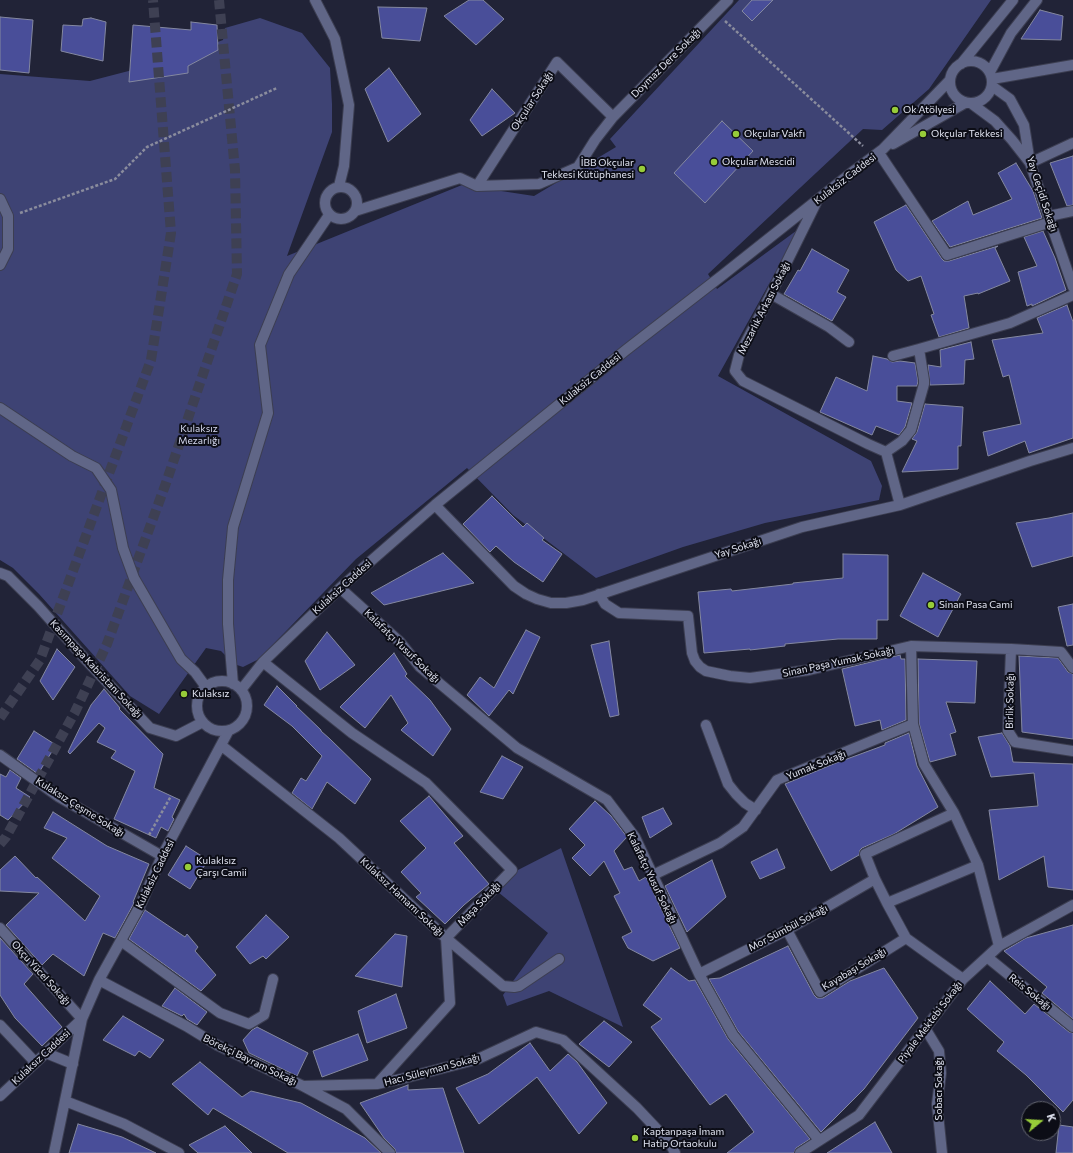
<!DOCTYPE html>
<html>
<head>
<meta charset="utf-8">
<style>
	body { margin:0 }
	#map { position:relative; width:1073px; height:1153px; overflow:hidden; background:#212337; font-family:Commissioner,sans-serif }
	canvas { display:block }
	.north { position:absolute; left:1021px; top:1101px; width:40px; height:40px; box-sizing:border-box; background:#0c0d16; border:1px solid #61636e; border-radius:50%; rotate:72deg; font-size:11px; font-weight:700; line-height:16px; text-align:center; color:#e1e4f1 }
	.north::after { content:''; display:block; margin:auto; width:14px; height:18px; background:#97cc39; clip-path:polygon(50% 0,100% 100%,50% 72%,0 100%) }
</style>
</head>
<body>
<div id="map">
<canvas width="1073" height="1153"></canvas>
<div class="north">K</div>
</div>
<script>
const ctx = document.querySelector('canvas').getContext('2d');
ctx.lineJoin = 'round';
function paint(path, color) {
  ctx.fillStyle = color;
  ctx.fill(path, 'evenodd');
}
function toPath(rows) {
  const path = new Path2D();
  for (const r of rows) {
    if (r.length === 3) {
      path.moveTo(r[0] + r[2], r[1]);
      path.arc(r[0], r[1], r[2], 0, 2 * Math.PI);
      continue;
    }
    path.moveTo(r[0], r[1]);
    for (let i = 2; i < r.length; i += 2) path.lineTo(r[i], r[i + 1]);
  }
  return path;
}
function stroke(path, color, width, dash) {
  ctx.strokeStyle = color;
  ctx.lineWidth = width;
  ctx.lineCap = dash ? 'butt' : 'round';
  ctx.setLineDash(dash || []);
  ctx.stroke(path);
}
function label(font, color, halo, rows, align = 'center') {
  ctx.font = font + ' Commissioner,sans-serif';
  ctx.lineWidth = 4;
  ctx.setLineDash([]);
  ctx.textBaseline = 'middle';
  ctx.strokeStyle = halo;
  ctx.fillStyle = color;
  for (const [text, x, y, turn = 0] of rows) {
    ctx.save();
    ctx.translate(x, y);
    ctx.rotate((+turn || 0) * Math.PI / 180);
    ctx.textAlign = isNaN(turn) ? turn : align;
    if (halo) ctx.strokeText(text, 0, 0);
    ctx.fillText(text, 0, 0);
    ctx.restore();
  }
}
paint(toPath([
	[739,0,991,0,929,89,882,130,863,129,708,274,717,289,800,228,718,376,871,461,882,486,879,500,765,523,683,547,596,578,513,515,467,468,356,559,259,659,243,667,234,664,221,651,206,648,159,714,130,696,39,594,13,568,0,560,0,74,90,81,171,60,223,40,225,28,260,18,302,33,330,68,332,104,332,132,287,256,462,185,534,196,616,147,610,139],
	[561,848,623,1027,549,991,507,1006,503,995,548,933,498,892,516,871]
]), '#3e4374');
const building = toPath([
	[469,0,483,0,504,19,476,45,444,16,469,0],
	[752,0,773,0,752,21,742,11,752,0],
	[378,7,427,8,420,41,382,38,378,7],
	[1040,10,1063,16,1061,40,1021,39,1040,10],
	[0,17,33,20,29,73,0,70,0,17],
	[91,18,106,22,103,61,61,51,63,25,82,26,83,19,91,18],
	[191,22,217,25,218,50,188,66,188,73,129,82,133,25,191,30,191,22],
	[389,68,421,114,388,142,365,89,389,68],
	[492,89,515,113,482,136,470,120,492,89],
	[722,121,753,151,705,203,674,173,722,121],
	[1073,156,1073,205,1067,206,1050,163,1073,156],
	[1016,163,1033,191,1042,218,950,247,932,221,968,201,973,215,1012,199,998,173,1016,163],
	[906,205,942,259,944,261,949,261,998,246,995,248,1010,281,978,294,978,293,964,296,969,328,939,337,931,315,934,314,921,276,908,281,896,270,874,222,906,205],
	[1043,231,1055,258,1066,290,1032,306,1032,304,1027,306,1018,272,1037,266,1024,237,1043,231],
	[812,249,849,270,837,292,846,297,832,321,784,294,798,270,800,271,812,249],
	[1067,305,1073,322,1073,438,1029,453,1025,441,988,456,983,432,1021,424,1009,375,1003,377,992,340,1043,333,1037,318,1067,305],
	[971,342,974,359,965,360,964,384,930,385,928,365,941,367,940,350,971,342],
	[873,356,887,359,892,362,900,361,915,363,918,381,917,386,897,386,897,401,912,403,905,427,899,435,876,426,872,435,820,412,836,377,867,391,873,356],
	[925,404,963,407,961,446,958,446,958,469,902,472,917,441,912,439,917,432,925,404],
	[492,496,523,527,527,523,544,538,542,540,562,554,543,582,514,562,496,546,490,552,463,524,492,496],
	[1073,513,1073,556,1032,567,1016,523,1049,518,1073,513],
	[443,553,474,583,384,605,371,593,443,553],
	[843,554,888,555,888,620,877,620,877,639,838,639,785,644,785,646,750,650,750,649,704,653,698,592,731,589,732,591,793,584,793,583,843,578,843,554],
	[923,573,961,594,938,637,900,616,923,573],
	[1073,604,1073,645,1067,646,1058,607,1073,604],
	[526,630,540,637,513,694,509,690,489,716,467,695,480,677,494,688,526,630],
	[327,632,355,665,320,690,305,661,327,632],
	[609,641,619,715,610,717,591,645,609,641],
	[57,649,75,667,53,700,40,681,57,649],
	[394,653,407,674,405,676,430,700,451,729,433,756,401,730,408,723,391,695,365,728,340,707,394,653],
	[900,655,901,659,905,659,906,720,882,730,880,720,855,726,842,669,900,655],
	[1019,656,1058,658,1068,672,1073,674,1073,739,1022,732,1019,656],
	[918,659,977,661,975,703,946,702,956,732,950,734,956,755,930,762,919,723,918,659],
	[277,686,297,706,296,706,321,730,321,731,330,739,371,779,355,804,327,782,312,809,292,793,301,778,306,781,322,756,292,726,264,705,277,686],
	[104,689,120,708,119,709,163,754,154,788,180,800,172,817,174,819,168,831,161,827,156,838,114,819,135,771,111,758,116,751,97,742,105,728,99,723,70,754,68,752,91,705,104,689],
	[34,731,56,745,38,774,17,759,34,731],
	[909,733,917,766,938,807,894,834,862,848,860,850,859,855,831,871,785,784,836,763,885,745,885,743,909,733],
	[1002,733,1010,746,1013,762,1073,764,1073,890,1048,887,1044,856,999,880,989,810,1038,806,1034,773,991,777,978,737,1002,733],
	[502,756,523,767,503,799,480,792,502,756],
	[10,770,21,778,16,788,30,797,8,820,0,815,0,774,6,777,10,770],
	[429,796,463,836,454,843,489,884,464,905,445,924,416,897,421,893,401,872,426,848,400,821,429,796],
	[595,801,611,816,627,837,614,851,624,870,632,867,639,881,646,877,680,948,653,961,628,948,622,937,632,932,614,896,620,893,604,861,590,876,572,858,585,845,569,829,595,801],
	[663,808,672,824,650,838,642,817,663,808],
	[53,812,107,846,149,864,133,902,134,903,115,938,103,933,84,976,53,954,42,965,6,925,39,893,0,891,0,870,15,856,36,878,37,877,85,921,100,896,52,858,67,838,44,828,53,812],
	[186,846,208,860,190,889,168,875,186,846],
	[777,849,785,868,760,879,751,862,777,849],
	[712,860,726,897,687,932,665,886,712,860],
	[145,910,185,937,187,934,198,947,195,951,216,975,201,991,129,939,145,910],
	[266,915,289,937,266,959,263,956,250,964,236,947,266,915],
	[1073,925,1073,1019,1042,993,1047,987,1004,951,1026,938,1073,925],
	[395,934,407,936,402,987,355,976,395,934],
	[0,938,33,974,24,984,62,1027,42,1046,15,1018,0,995,0,938],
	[788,946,814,995,817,998,823,998,850,981,884,968,918,1018,864,1089,821,1132,738,1031,709,979,720,978,788,946],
	[671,968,689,981,695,980,728,1039,810,1139,796,1148,794,1153,727,1153,754,1132,726,1094,710,1105,651,1027,662,1019,643,1005,671,968],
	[990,981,1025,1014,1034,1004,1069,1032,1073,1033,1073,1100,1063,1112,1026,1075,997,1051,1004,1042,967,1009,990,981],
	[175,988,207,1012,197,1025,187,1019,184,1014,182,1016,162,1006,175,988],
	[396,994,407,1028,367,1043,358,1011,396,994],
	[123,1016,164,1040,150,1058,139,1051,135,1056,103,1040,123,1016],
	[604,1021,632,1042,609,1067,579,1044,604,1021],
	[257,1027,308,1053,297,1076,249,1053,243,1040,252,1030,257,1027],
	[358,1034,368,1060,322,1077,313,1051,358,1034],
	[530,1043,550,1071,568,1054,577,1062,607,1103,579,1134,537,1077,479,1124,456,1088,488,1074,530,1043],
	[200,1062,242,1097,251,1091,301,1103,365,1138,381,1153,288,1153,213,1108,208,1115,172,1084,200,1062],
	[408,1085,408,1090,443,1088,464,1153,396,1153,395,1149,384,1138,360,1103,408,1085],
	[875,1122,892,1153,827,1153,875,1122],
	[78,1124,122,1137,156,1153,69,1153,78,1124],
	[1059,1125,1073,1127,1073,1153,1056,1153,1059,1125],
	[225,1126,252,1153,198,1153,189,1145,225,1126]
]);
paint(building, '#494e99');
stroke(building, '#8488a0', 1);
stroke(toPath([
	[0,718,40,660,151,360,171,233,153,0],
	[0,844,6,837,75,712,107,644,166,483,237,274,235,170,219,0]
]), '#3e4053', 10, [10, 5]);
const minor = toPath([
	[315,0,335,39,349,105,344,166,339,186],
	[971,82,21],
	[961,64,1013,0],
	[990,72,1011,33,1037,0],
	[992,79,1073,65],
	[992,86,1010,99,1024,125,1030,163,1073,287],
	[972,104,995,121,1012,140,1030,163,1073,143],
	[893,144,965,103],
	[879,153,947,255,1051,222],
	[477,186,557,62,613,117],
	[341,203,16],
	[0,199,8,216,8,249,0,265],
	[816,203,771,294,739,355,735,371,743,381,868,444,886,452,900,505],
	[355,211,460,178,477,186,539,184,578,167,595,140,613,117,728,0],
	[1049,216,1073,211],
	[771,294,829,327,849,342],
	[893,356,919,349],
	[0,408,72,456,96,468,111,490,123,548,134,578,181,659,195,672,206,687],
	[886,452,902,441,911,430,924,384,924,380,919,349,1010,323,1073,295],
	[435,505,514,586,526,594,537,599,551,603,566,603,583,600,802,527,900,505,1030,461,1073,448],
	[0,573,8,576,38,606,86,660,150,728,176,736,203,722],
	[340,588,400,642,420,667,517,748,607,800,635,837,699,974,733,1035,819,1140],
	[599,594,605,604,619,613,688,616,692,653,695,661,700,667,706,671,730,676,750,678,809,670,911,646,1011,649,1061,652,1073,668],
	[911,646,913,724,924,764,954,813,978,865,999,946],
	[1011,649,1008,731,1015,742,1073,751],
	[263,662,352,733,426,783,512,870,446,938,503,986,514,987,519,986,559,959],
	[222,706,25],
	[233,684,228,624,228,580,233,527,268,413,260,345,289,274,329,215],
	[241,690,263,662,340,588,435,505,626,350,724,274,855,170,883,149,950,80],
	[706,725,728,784,736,794,745,803,756,810],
	[222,746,339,838,446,938,450,1003,377,1084],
	[0,755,59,797,162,856],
	[954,813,865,854,875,879,887,903,978,865],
	[653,875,720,843,743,827,777,780,913,724],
	[887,903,906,938,963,979],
	[0,928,82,1019],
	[787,930,820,992,906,938],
	[121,941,220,1013,249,1024,264,1015,273,979],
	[987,957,1073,1027],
	[699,974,787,930,875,879],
	[99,980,186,1026,217,1045,303,1086,346,1109,390,1153],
	[0,1025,35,1062],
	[925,1028,939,1051,941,1073,937,1104,942,1153],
	[46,1053,73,1064],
	[303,1086,377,1084,401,1079,478,1059,536,1032,563,1040,637,1108,670,1143,675,1153],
	[0,1096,82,1019],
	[65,1101,124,1124,179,1153],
	[54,1153,82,1019,99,980,140,906,162,856,229,730],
	[800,1153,859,1115,963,979,999,946,1073,905]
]);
stroke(minor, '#3c3e51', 12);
stroke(toPath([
	[725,21,863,146],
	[20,213,115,179,147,147,277,88],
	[149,835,171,796]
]), '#8a8c9d', 2.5, [3, 2]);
stroke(minor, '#606687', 10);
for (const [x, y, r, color] of [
	[895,110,4,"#97cc39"],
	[736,134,4,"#97cc39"],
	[923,134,4,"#97cc39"],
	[714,162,4,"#97cc39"],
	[642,169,4,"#97cc39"],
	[931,605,4,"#97cc39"],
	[184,694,4,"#97cc39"],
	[188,867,4,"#97cc39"],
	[635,1138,4,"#97cc39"]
]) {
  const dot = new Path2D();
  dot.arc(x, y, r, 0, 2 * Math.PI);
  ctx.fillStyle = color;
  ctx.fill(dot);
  stroke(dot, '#0c0d16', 1.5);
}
label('10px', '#e1e4f1', '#0c0d16', [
	["Doymaz Dere Sokağı",666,63,-45],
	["Okçular Sokağı",532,101,-57],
	["Kulaksiz Caddesi",845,179,-38],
	["Yay Geçidi Sokağı",1042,194,72],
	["Mezarlık Arkası Sokağı",764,308,-63],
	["Kulaksiz Caddesi",590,379,-39],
	["Yay Sokağı",738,548,-18],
	["Kulaksiz Caddesi",342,587,-42],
	["Kalafatçı Yusuf Sokağı",402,646,44],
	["Sinan Paşa Yumak Sokağı",838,662,-12],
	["Kasımpaşa Kabristanı Sokağı",96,669,47],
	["Birlik Sokağı",1010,701,-89],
	["Yumak Sokağı",816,765,-22],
	["Kulaksız Çeşme Sokağı",80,807,32],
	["Kulaksiz Caddesi",155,874,-64],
	["Kalafatçı Yusuf Sokağı",652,878,64],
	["Kulaksız Hamamı Sokağı",402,897,43],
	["Maşa Sokağı",479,904,-46],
	["Mor Sümbül Sokağı",788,928,-28],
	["Kayabaşı Sokağı",854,969,-31],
	["Okçu Yücel Sokağı",41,973,48],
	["Reis Sokağı",1030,992,39],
	["Piyale Mektebi Sokağı",930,1022,-53],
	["Kulaksız Caddesi",41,1057,-43],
	["Börekçi Bayram Sokağı",250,1060,26],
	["Hacı Süleyman Sokağı",432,1070,-15],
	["Sobacı Sokağı",939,1089,-90]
]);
label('10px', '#e1e4f1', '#0c0d16', [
	["Ok Atölyesi",903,110],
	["Okçular Vakfı",744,134],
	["Okçular Tekkesi",931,134],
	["Okçular Mescidi",722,162],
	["İBB Okçular",634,163,"right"],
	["Tekkesi Kütüphanesi",634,175,"right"],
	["Sinan Pasa Cami",939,605],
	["Kulaksız",192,694],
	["Kulaklsız",196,861],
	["Çarşı Camii",196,873],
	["Kaptanpaşa İmam",643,1132],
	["Hatip Ortaokulu",643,1144]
], 'left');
label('10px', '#d5d9ee', '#0c0d16', [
	["Kulaksız",199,429],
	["Mezarlığı",199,441]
]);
</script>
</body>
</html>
